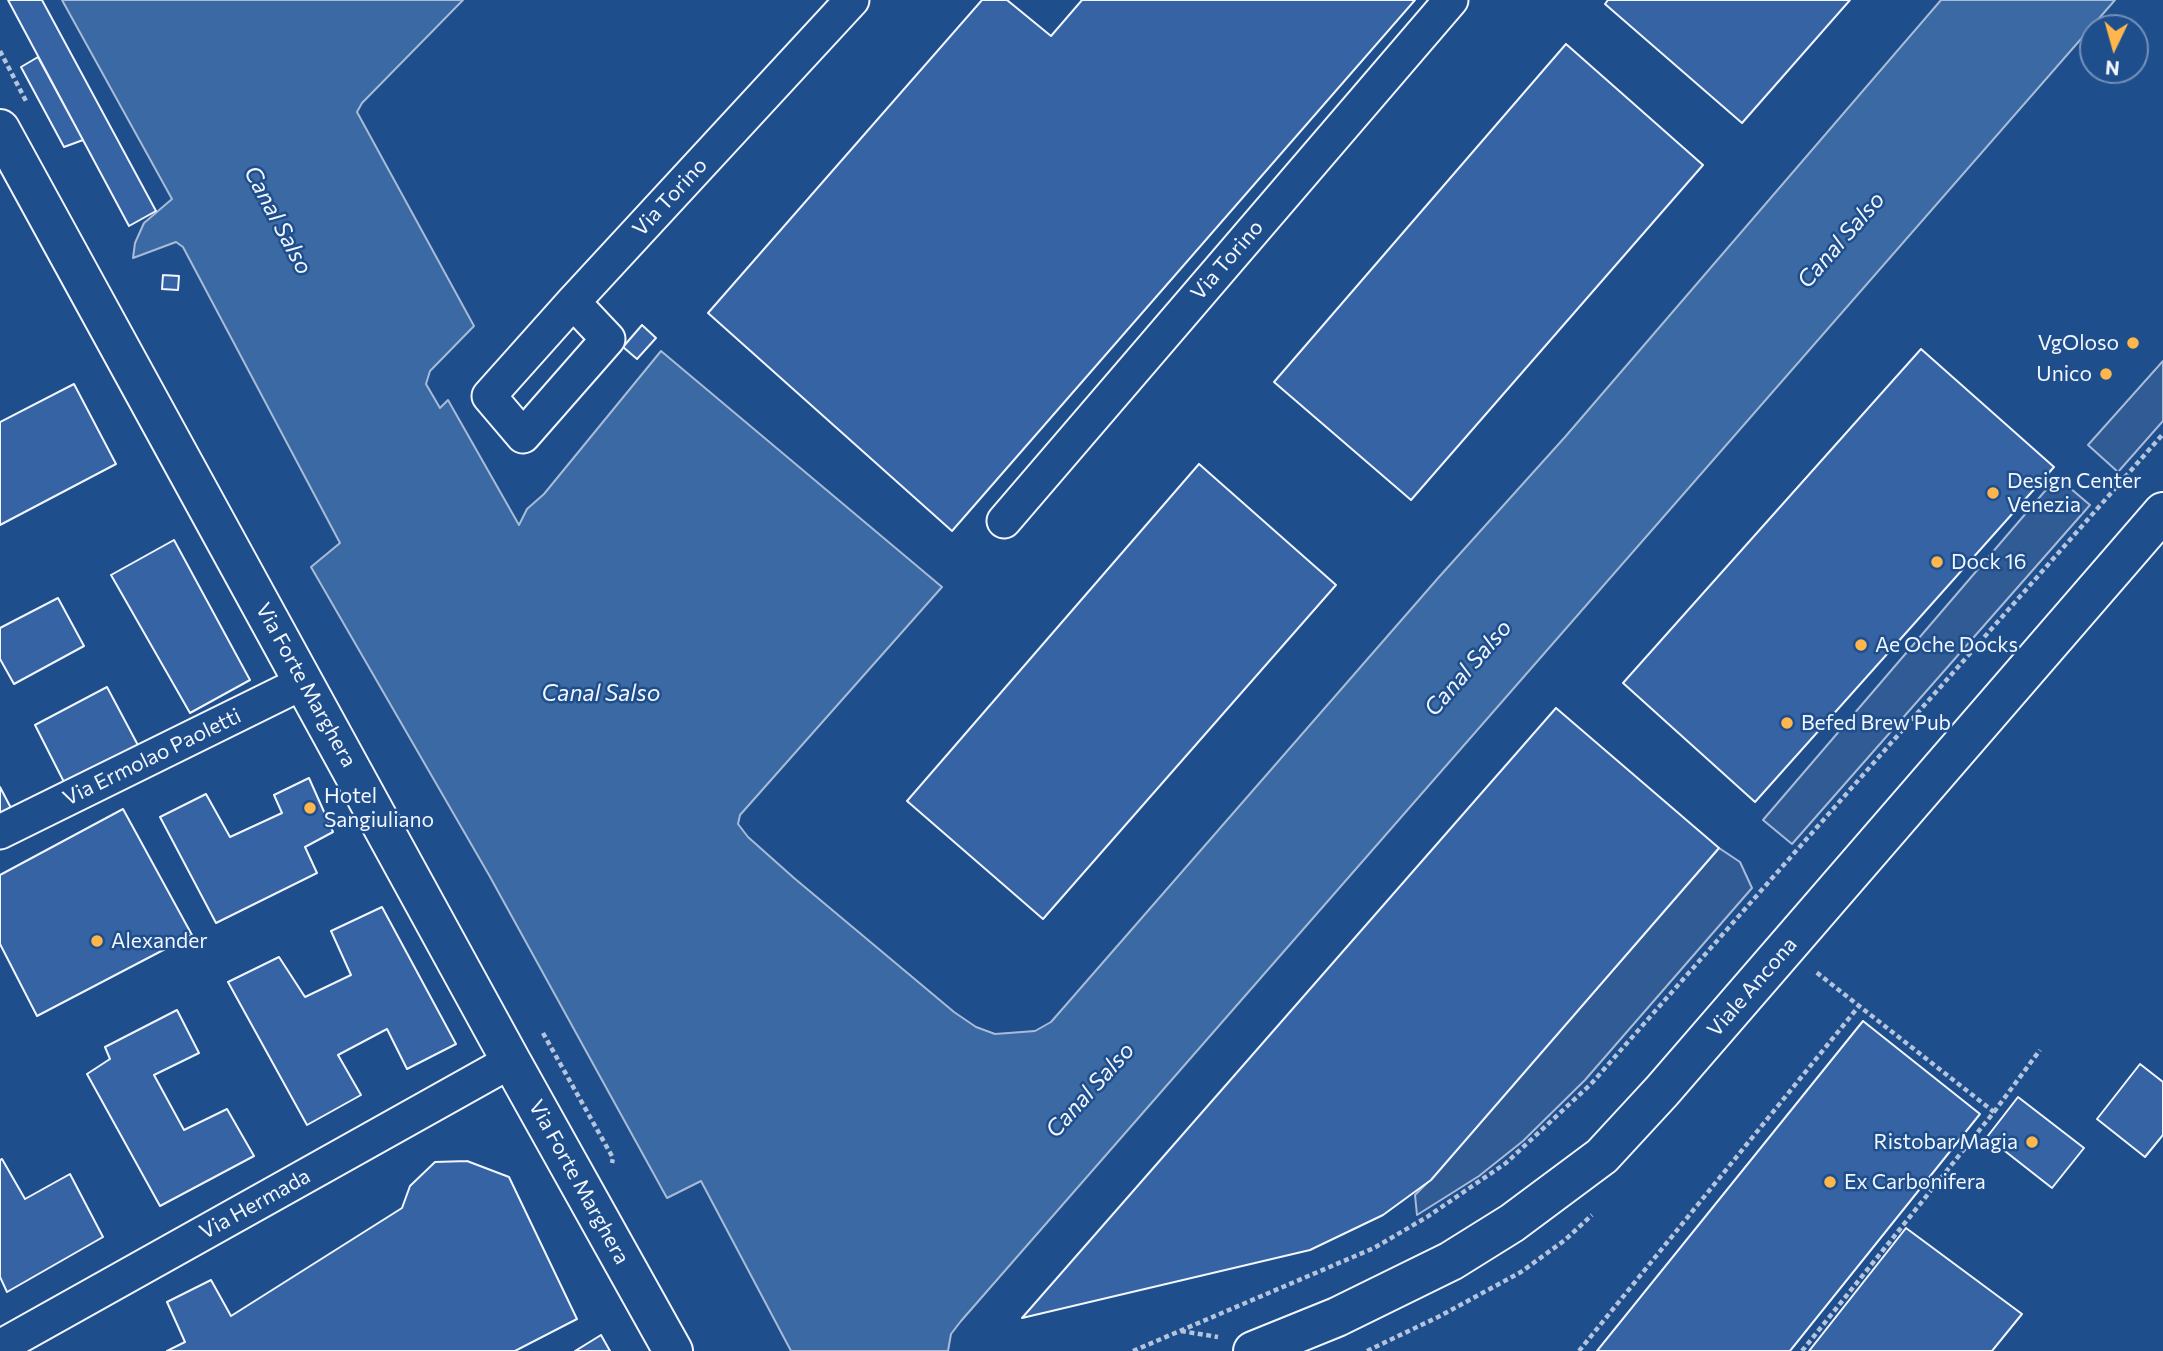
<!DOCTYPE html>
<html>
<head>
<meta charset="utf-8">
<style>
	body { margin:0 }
	#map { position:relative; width:2163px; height:1351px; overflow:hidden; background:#1f4e8c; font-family:Commissioner,sans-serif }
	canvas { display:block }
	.north { position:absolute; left:2079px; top:14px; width:70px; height:70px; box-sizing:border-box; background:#1f4e8c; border:2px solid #7391ba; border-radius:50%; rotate:185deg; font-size:19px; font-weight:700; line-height:28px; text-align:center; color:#f2f6ff }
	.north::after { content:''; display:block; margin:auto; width:24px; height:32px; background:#ffb74d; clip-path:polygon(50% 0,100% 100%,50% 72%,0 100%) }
</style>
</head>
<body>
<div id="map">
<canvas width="2163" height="1351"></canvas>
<div class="north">N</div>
</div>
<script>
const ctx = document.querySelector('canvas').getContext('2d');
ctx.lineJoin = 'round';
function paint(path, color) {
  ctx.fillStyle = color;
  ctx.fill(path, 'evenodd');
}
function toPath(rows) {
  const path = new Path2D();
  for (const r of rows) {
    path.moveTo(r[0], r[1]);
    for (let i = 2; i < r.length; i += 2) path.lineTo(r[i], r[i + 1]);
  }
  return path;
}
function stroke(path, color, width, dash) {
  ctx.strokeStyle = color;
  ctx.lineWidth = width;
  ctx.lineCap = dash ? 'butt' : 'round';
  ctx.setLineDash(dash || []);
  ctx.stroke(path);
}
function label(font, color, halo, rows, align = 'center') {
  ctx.font = font + ' Commissioner,sans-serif';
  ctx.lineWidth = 5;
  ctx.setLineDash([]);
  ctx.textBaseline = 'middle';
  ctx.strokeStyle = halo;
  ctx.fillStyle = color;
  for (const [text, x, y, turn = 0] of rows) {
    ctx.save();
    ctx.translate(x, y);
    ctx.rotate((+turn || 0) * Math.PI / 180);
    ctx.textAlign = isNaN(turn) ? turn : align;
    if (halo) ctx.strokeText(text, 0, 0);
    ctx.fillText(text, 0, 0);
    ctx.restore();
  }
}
const parking = toPath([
	[2163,361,2163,421,2118,472,2088,445,2163,361],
	[2057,477,2090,505,1792,844,1763,820,2057,477],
	[1719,848,1740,862,1752,888,1585,1080,1523,1141,1479,1176,1417,1215,1415,1195,1431,1179,1719,848]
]);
paint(parking, '#305b95');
stroke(parking, '#a8bbd7', 2);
const water = toPath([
	[62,0,463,0,362,103,357,112,474,326,430,371,426,384,440,408,448,400,519,525,527,509,544,494,661,351,942,587,740,815,738,824,748,837,794,878,954,1012,976,1027,995,1034,1035,1031,1051,1022,1439,577,1565,437,1941,0,2115,0,961,1321,951,1334,948,1351,791,1351,701,1181,667,1198,489,875,311,567,340,543,183,247,176,242,133,258,135,243,144,223,172,199,62,0]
]);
paint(water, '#3b69a3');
stroke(water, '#a8bbd7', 2);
const building = toPath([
	[8,0,42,0,156,211,129,226,8,0],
	[982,0,1007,0,1051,36,1082,0,1415,0,952,531,708,313,982,0],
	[1608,0,1850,0,1742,123,1605,4,1608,0],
	[1566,44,1703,165,1411,500,1274,382,1566,44],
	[38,57,83,140,64,147,21,67,38,57],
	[163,275,179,276,178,290,162,289,163,275],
	[642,325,656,338,637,359,623,347,642,325],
	[1921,349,2054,467,1755,802,1623,683,1921,349],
	[74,384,116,464,0,525,0,422,74,384],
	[1199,464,1336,585,1043,919,907,801,1199,464],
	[174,540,250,680,190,713,111,575,174,540],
	[58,598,84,646,14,684,0,659,0,628,58,598],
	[107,687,140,749,67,788,35,725,107,687],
	[1556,708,1719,848,1431,1180,1383,1215,1310,1250,1022,1318,1556,708],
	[309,778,333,832,305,847,317,873,216,923,160,817,206,794,230,837,282,813,274,795,309,778],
	[0,787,12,810,0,817,0,787],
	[123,809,192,935,37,1016,0,944,0,875,123,809],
	[382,907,456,1044,407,1069,387,1029,338,1055,361,1095,307,1125,228,982,279,957,305,997,351,975,331,931,382,907],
	[177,1010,199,1053,154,1075,184,1130,227,1109,254,1156,160,1206,87,1074,110,1059,105,1047,177,1010],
	[1863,1021,1980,1114,1790,1351,1597,1351,1863,1021],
	[2140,1064,2163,1082,2163,1135,2145,1157,2097,1119,2140,1064],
	[2018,1097,2084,1148,2052,1188,1987,1137,2018,1097],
	[2,1159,25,1199,70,1174,103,1237,7,1292,0,1277,0,1160,2,1159],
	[467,1161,509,1177,577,1319,515,1351,167,1351,185,1342,167,1302,211,1280,231,1316,402,1208,410,1186,435,1162,467,1161],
	[1906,1228,2022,1314,1992,1351,1809,1351,1906,1228],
	[601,1335,610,1351,575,1351,601,1335]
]);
paint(building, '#3563a3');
stroke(building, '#f2f6ff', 2);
const street = toPath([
	[573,302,608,339,523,436,489,396,573,302,852,0],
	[1004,521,1451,0],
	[0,832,304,682],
	[0,1347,511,1061]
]);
const secondary = toPath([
	[0,129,511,1061,673,1351],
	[1253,1351,1337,1317,1451,1261,1512,1223,1602,1156,1662,1091,2163,512]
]);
stroke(street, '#f2f6ff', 37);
stroke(secondary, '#f2f6ff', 42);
stroke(toPath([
	[0,51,26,101],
	[543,1033,613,1158,612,1163],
	[1994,1112,2040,1050],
	[1181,1331,1218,1337],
	[1133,1351,1374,1248,1427,1217,1506,1163,1591,1084,2163,434],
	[1367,1351,1440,1316,1521,1272,1565,1240,1592,1215],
	[1579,1351,1859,1006],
	[1802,1351,1994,1112,1816,972]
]), '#b3c4dc', 4.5, [5, 3.5]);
stroke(street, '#1f4e8c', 33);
stroke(secondary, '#1f4e8c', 38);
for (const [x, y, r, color] of [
	[2133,343,7,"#ffb74d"],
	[2106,374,7,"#ffb74d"],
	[1993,493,7,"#ffb74d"],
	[1937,562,7,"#ffb74d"],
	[1861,645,7,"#ffb74d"],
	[1787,723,7,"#ffb74d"],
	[310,808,7,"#ffb74d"],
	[97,941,7,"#ffb74d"],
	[2032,1142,7,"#ffb74d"],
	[1830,1182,7,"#ffb74d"]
]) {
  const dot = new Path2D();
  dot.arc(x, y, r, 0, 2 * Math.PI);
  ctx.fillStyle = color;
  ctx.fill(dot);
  stroke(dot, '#1f4e8c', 2.5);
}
label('21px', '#f2f6ff', '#1f4e8c', [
	["Via Torino",670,197,-47],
	["Via Torino",1227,260,-49],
	["Via Forte Marghera",306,685,61],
	["Via Ermolao Paoletti",152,757,-26],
	["Viale Ancona",1752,987,-49],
	["Via Forte Marghera",579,1182,61],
	["Via Hermada",255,1204,-29]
]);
label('21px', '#f2f6ff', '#1f4e8c', [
	["VgOloso",2119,343,"right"],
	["Unico",2092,374,"right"],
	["Design Center",2007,481],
	["Venezia",2007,505],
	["Dock 16",1951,562],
	["Ae Oche Docks",1875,645],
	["Befed Brew Pub",1801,723],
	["Hotel",324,796],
	["Sangiuliano",324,820],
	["Alexander",111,941],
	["Ristobar Magia",2018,1142,"right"],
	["Ex Carbonifera",1844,1182]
], 'left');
label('italic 23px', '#f2f6ff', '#1f4e8c', [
	["Canal Salso",278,220,62],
	["Canal Salso",1841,240,-49],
	["Canal Salso",1468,668,-49],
	["Canal Salso",601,693],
	["Canal Salso",1090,1090,-48]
]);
</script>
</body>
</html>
